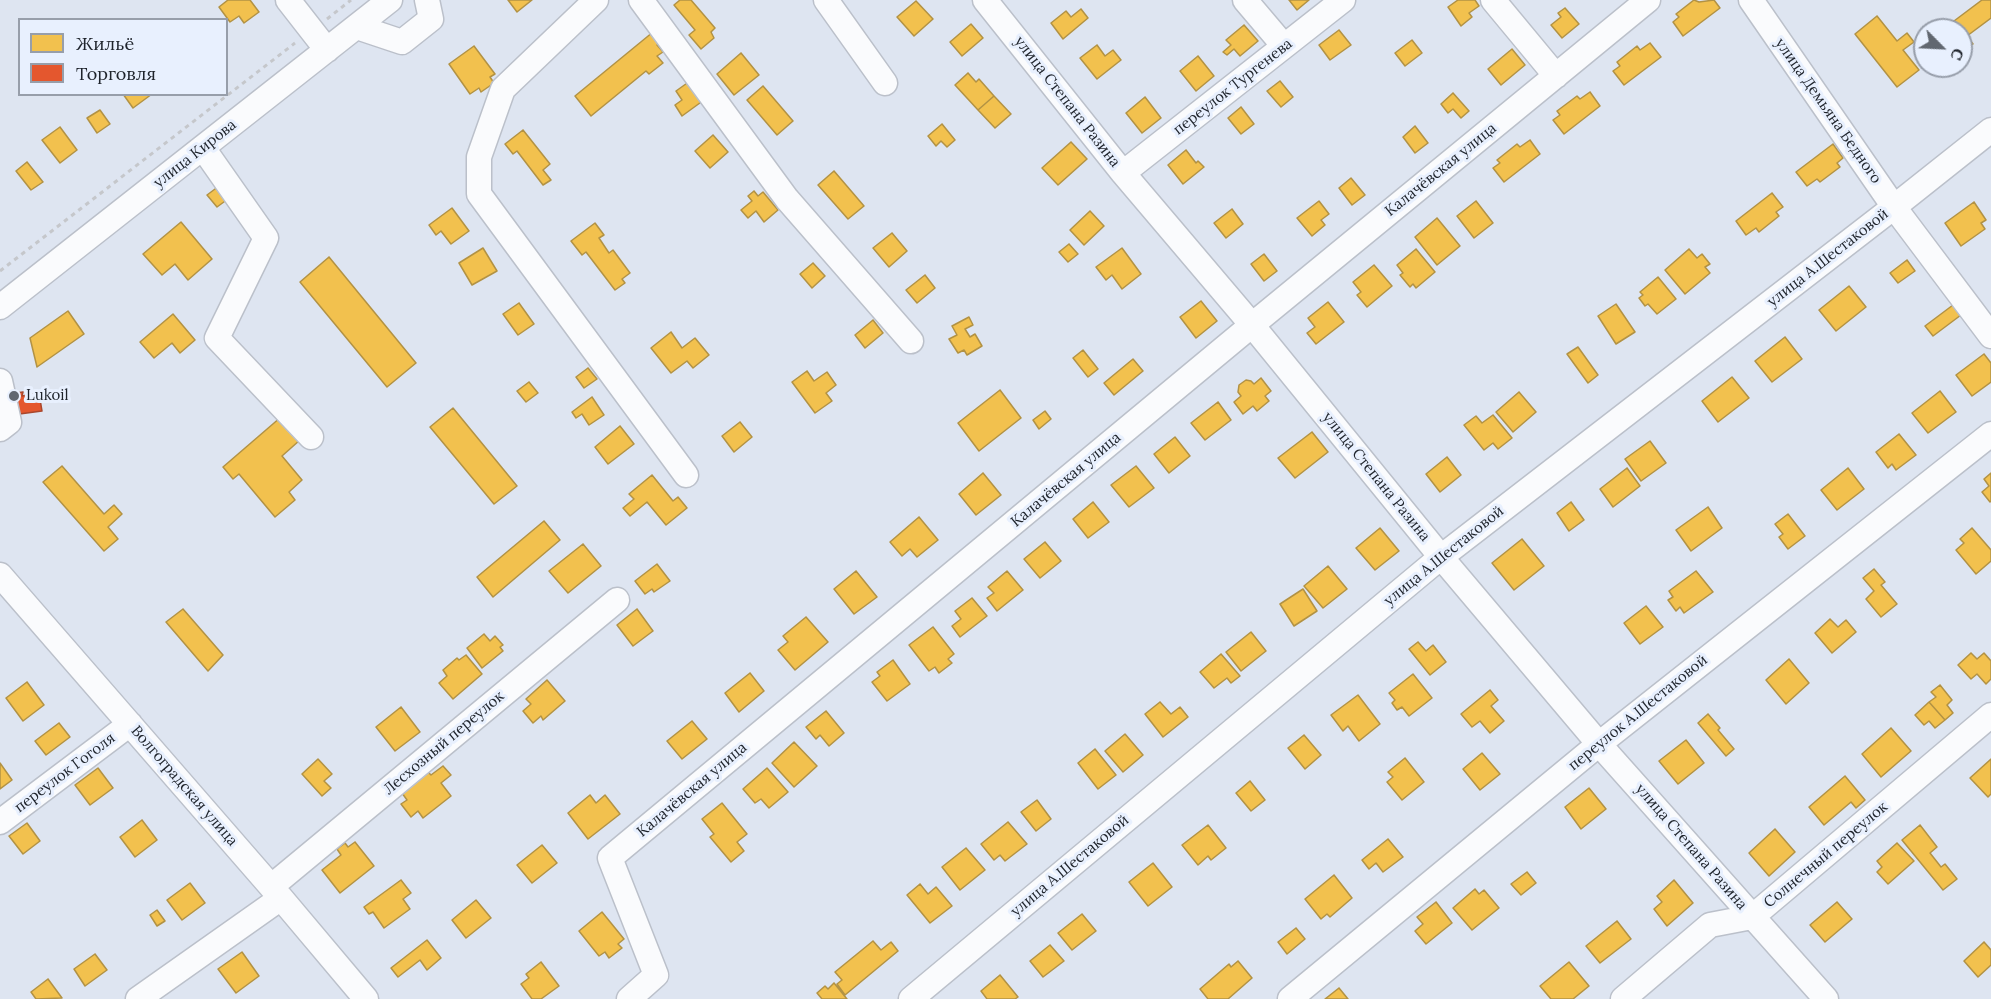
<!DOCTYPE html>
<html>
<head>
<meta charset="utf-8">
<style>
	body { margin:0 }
	#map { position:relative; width:1991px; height:999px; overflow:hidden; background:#dee5f1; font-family:Lora,serif }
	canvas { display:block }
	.legend { position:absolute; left:18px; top:18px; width:210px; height:78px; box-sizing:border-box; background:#e8f0fe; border:2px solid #979eaa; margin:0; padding:8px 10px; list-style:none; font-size:18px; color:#1e232b }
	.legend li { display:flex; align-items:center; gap:12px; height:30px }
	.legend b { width:30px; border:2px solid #979eaa }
	.north { position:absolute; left:1913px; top:18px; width:60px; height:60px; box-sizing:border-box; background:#e8f0fe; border:2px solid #979eaa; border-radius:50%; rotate:114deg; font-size:16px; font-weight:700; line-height:24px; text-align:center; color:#1e232b }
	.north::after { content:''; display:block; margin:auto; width:21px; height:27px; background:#616770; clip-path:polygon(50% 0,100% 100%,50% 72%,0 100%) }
</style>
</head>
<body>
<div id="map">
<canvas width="1991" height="999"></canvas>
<ul class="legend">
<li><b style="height:16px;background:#f2c14e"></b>Жильё</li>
<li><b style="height:16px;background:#e4572e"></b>Торговля</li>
</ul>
<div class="north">С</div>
</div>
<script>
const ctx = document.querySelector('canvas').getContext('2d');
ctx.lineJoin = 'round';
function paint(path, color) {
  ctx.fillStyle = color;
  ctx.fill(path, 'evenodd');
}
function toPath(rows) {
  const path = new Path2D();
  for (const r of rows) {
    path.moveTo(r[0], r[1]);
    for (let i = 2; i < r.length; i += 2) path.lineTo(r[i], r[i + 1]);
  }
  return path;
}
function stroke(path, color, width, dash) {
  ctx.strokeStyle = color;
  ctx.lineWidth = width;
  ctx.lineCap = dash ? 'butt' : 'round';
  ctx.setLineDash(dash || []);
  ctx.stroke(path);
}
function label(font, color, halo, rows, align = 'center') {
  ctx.font = font + ' Lora,serif';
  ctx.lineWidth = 6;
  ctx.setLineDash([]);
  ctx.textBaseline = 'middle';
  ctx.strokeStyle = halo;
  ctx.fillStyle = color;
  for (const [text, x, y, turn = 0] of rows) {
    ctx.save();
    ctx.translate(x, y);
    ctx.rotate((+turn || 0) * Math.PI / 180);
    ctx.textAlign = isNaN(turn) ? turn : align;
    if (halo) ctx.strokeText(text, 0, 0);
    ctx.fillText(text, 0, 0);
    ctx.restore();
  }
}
const homes = toPath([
	[228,0,250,0,259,12,244,23,239,16,230,22,219,7,228,0],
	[508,0,532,0,517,12,508,0],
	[680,0,691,0,715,28,711,32,714,38,701,49,689,35,695,30,674,5,680,0],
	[1289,0,1309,0,1297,10,1289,0],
	[1458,0,1475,0,1479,6,1469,13,1472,17,1461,26,1448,7,1458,0],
	[1694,0,1699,2,1714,0,1720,8,1683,36,1673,22,1679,17,1676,14,1694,0],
	[1982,0,1991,0,1991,18,1967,36,1973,44,1961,52,1961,30,1948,30,1946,27,1982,0],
	[916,1,933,19,914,36,897,17,916,1],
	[1565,8,1579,24,1562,38,1551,25,1561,17,1558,13,1565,8],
	[1081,9,1088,18,1063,39,1051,23,1066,11,1071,17,1081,9],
	[1877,16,1897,41,1907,33,1914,42,1903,50,1919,70,1897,87,1855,34,1877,16],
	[971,24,983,38,962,56,950,42,971,24],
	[1244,25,1258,41,1240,56,1234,49,1227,55,1223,52,1231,45,1226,40,1244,25],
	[1339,30,1351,45,1330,60,1319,45,1339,30],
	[653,32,661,42,657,45,663,52,657,56,663,63,649,74,646,71,591,116,575,96,653,32],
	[1412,40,1422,53,1405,66,1395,53,1412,40],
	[1650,43,1661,57,1624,85,1613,71,1620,66,1617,62,1637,46,1640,50,1650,43],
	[1097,45,1105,56,1113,50,1121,60,1097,79,1080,58,1097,45],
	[474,46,495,74,490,77,494,83,481,92,479,88,470,94,449,64,474,46],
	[1512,49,1525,65,1501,85,1488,69,1512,49],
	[741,53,759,75,734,95,717,74,741,53],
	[1198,56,1214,76,1196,91,1180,71,1198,56],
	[968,73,976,82,979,79,994,96,978,110,955,85,968,73],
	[690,81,704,100,682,116,675,105,682,100,676,91,690,81],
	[1280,81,1293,97,1281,107,1267,91,1280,81],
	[763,86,793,121,777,135,747,100,763,86],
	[1590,92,1600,106,1564,134,1553,120,1560,115,1557,111,1577,96,1580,99,1590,92],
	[1453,93,1469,111,1461,118,1453,109,1448,113,1441,104,1453,93],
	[123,94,152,94,133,108,123,94],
	[994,96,1011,114,995,128,978,110,994,96],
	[1145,97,1161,118,1142,133,1126,113,1145,97],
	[1241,107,1254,124,1241,134,1228,118,1241,107],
	[100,110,110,124,97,133,87,118,100,110],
	[942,124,955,140,947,147,941,141,936,146,928,136,942,124],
	[1415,126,1428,143,1415,153,1403,137,1415,126],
	[60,127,77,150,60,163,42,140,60,127],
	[523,130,550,164,543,170,551,180,543,185,517,151,513,154,505,144,523,130],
	[713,135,728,152,710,168,695,151,713,135],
	[1530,140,1540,154,1504,182,1493,168,1500,163,1497,160,1517,144,1520,147,1530,140],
	[1071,142,1087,159,1058,185,1042,168,1071,142],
	[1833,144,1843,158,1837,163,1840,167,1820,182,1817,179,1807,186,1796,172,1833,144],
	[1186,150,1196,163,1198,161,1204,167,1183,184,1168,165,1186,150],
	[27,162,43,182,31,190,16,171,27,162],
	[834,171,864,206,848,219,818,185,834,171],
	[1351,178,1365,195,1352,205,1339,188,1351,178],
	[219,186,228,199,217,207,207,195,219,186],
	[754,191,758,196,763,192,778,210,764,222,756,211,748,218,741,210,752,201,748,196,754,191],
	[1772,193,1783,207,1776,212,1779,216,1759,232,1756,228,1746,235,1736,221,1772,193],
	[1319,201,1329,214,1321,220,1325,225,1312,236,1297,218,1319,201],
	[1476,201,1493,223,1474,238,1457,216,1476,201],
	[1974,202,1986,220,1981,223,1985,229,1961,246,1945,223,1974,202],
	[452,208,469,231,451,244,441,231,436,235,429,225,452,208],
	[1232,209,1243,224,1226,238,1214,223,1232,209],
	[1090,211,1104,226,1084,245,1070,230,1090,211],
	[1437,218,1460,246,1437,265,1415,237,1437,218],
	[181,222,212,259,188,280,175,264,162,275,143,254,181,222],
	[595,223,604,235,599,238,609,253,613,250,630,273,622,279,625,283,615,290,586,252,582,255,571,241,595,223],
	[892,233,907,251,889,267,873,248,892,233],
	[1069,244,1078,254,1068,262,1059,252,1069,244],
	[483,248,497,271,472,285,459,263,483,248],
	[1122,248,1141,274,1122,289,1112,275,1106,280,1096,267,1122,248],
	[1416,249,1435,272,1416,288,1413,284,1410,287,1400,275,1403,273,1397,265,1416,249],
	[1689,249,1697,258,1702,254,1710,264,1705,267,1710,273,1685,294,1665,270,1689,249],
	[1264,254,1277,271,1264,281,1251,264,1264,254],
	[329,257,416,363,387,387,300,282,329,257],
	[1907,260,1915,271,1898,283,1890,273,1907,260],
	[813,263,825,276,812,288,800,274,813,263],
	[1374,265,1392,286,1367,307,1357,295,1361,292,1353,282,1374,265],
	[925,275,935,288,917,303,906,290,925,275],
	[1658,277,1676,299,1657,314,1648,304,1645,306,1639,298,1643,295,1640,292,1658,277],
	[1849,286,1866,307,1836,331,1819,310,1849,286],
	[1201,301,1217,321,1196,338,1180,317,1201,301],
	[1328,302,1344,322,1316,344,1307,333,1315,327,1308,318,1328,302],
	[519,303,534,324,518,335,503,314,519,303],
	[1616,304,1635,332,1616,344,1598,316,1616,304],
	[1953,305,1961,315,1933,336,1925,326,1953,305],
	[68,311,84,334,37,367,30,338,68,311],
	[173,314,195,340,180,353,172,343,154,358,140,342,173,314],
	[969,317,973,325,965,329,970,337,975,334,982,346,967,355,964,350,958,353,949,339,957,335,952,326,969,317],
	[873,320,883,333,865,348,855,335,873,320],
	[671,332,682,348,695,338,709,355,693,368,687,361,671,373,651,348,671,332],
	[1785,337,1802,359,1772,382,1755,361,1785,337],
	[1578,347,1598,375,1588,383,1567,354,1578,347],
	[1083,350,1098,369,1088,377,1073,358,1083,350],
	[1984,354,1991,363,1991,382,1972,396,1956,375,1984,354],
	[1133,359,1143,371,1114,395,1104,383,1133,359],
	[588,368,597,379,584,388,576,377,588,368],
	[807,371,814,381,827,372,836,385,826,393,832,401,815,413,792,382,807,371],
	[1732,377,1749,398,1718,422,1702,401,1732,377],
	[1261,378,1271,391,1265,396,1269,401,1257,411,1253,406,1243,414,1234,402,1241,396,1238,392,1239,385,1246,380,1251,381,1254,384,1261,378],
	[529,382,538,393,526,402,517,391,529,382],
	[1000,390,1021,418,979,451,958,423,1000,390],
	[1940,391,1956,412,1928,433,1912,413,1940,391],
	[1519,392,1536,412,1513,432,1496,412,1519,392],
	[592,397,604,415,589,425,582,414,576,418,572,412,592,397],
	[1218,402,1231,420,1205,440,1191,423,1218,402],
	[453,408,517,486,494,504,430,427,453,408],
	[1045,411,1051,419,1039,429,1033,420,1045,411],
	[1493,415,1512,438,1498,449,1493,443,1484,450,1464,425,1476,416,1482,423,1493,415],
	[281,417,300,440,282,456,302,480,289,492,295,500,275,517,239,474,233,479,223,467,281,417],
	[740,422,752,437,734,452,722,436,740,422],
	[620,426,634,444,608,464,595,447,620,426],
	[1312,432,1328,452,1295,478,1278,458,1312,432],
	[1899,434,1916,455,1896,470,1892,464,1888,468,1876,452,1899,434],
	[1175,437,1190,456,1169,473,1154,454,1175,437],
	[1650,441,1666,463,1641,481,1625,459,1650,441],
	[1447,457,1461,475,1440,492,1426,474,1447,457],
	[62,466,104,514,114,505,122,514,108,527,118,539,104,551,43,482,62,466],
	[1136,466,1154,488,1129,507,1111,485,1136,466],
	[1627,468,1640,486,1613,507,1600,489,1627,468],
	[1848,468,1864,489,1837,510,1821,490,1848,468],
	[983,473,1001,495,976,515,959,494,983,473],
	[1991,473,1991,501,1990,502,1982,492,1989,486,1984,479,1991,473],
	[652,475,673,501,678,497,687,508,666,525,647,502,630,516,623,508,634,499,629,494,652,475],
	[1093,502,1109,522,1088,538,1073,519,1093,502],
	[1571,502,1584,520,1569,531,1557,513,1571,502],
	[1708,507,1722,528,1691,551,1676,530,1708,507],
	[1788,514,1805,536,1788,549,1779,537,1783,534,1775,524,1788,514],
	[919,517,938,540,917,557,910,549,902,556,890,542,919,517],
	[544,521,560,540,493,597,477,577,544,521],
	[1380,528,1399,551,1375,570,1356,548,1380,528],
	[1972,528,1991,550,1991,561,1976,574,1956,550,1964,543,1960,539,1972,528],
	[1522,539,1544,566,1514,590,1492,563,1522,539],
	[1045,542,1061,561,1040,578,1024,559,1045,542],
	[583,544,601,566,568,593,549,571,583,544],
	[657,564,670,581,654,592,652,589,645,594,635,581,657,564],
	[1328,566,1347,589,1323,608,1304,586,1328,566],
	[1874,569,1885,582,1881,585,1897,604,1881,617,1866,599,1874,591,1863,578,1874,569],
	[856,571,877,597,854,614,834,589,856,571],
	[1007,571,1023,590,997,611,987,598,994,593,988,587,1007,571],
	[1696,571,1713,592,1684,613,1680,607,1676,611,1668,600,1673,597,1669,591,1696,571],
	[1303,589,1317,611,1294,626,1280,604,1303,589],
	[972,598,987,616,960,637,952,626,961,619,955,611,972,598],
	[1646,606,1663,627,1640,644,1624,623,1646,606],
	[183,609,223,655,208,671,166,622,183,609],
	[637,609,653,631,633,646,617,625,637,609],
	[806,617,828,642,795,670,778,650,788,642,783,636,806,617],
	[1830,619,1838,627,1846,620,1856,632,1832,653,1815,633,1830,619],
	[933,627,954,654,948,659,952,663,939,673,935,667,929,671,909,645,933,627],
	[1251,632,1266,651,1241,671,1226,652,1251,632],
	[484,634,490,641,495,636,503,645,500,647,503,651,482,668,467,648,484,634],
	[1418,642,1426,651,1433,645,1446,662,1430,675,1409,649,1418,642],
	[1971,653,1977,659,1984,653,1991,661,1991,679,1986,684,1977,674,1971,679,1958,665,1971,653],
	[1221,654,1240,676,1231,683,1227,678,1214,688,1200,672,1221,654],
	[466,655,482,674,453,699,439,683,447,676,443,670,457,658,459,660,466,655],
	[1789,659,1809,683,1786,704,1766,680,1789,659],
	[893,660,910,684,887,701,872,682,880,676,877,672,893,660],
	[750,673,764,691,739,712,725,693,750,673],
	[1413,674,1432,698,1409,716,1402,707,1397,710,1392,703,1395,700,1389,693,1413,674],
	[547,680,565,701,543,720,541,716,533,723,523,711,531,704,526,699,547,680],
	[27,682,44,705,23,721,6,698,27,682],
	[1940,685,1952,700,1947,705,1953,713,1945,720,1929,702,1936,697,1931,692,1940,685],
	[1490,690,1498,700,1491,706,1504,721,1490,733,1480,721,1472,727,1461,714,1490,690],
	[1358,695,1380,724,1359,741,1348,726,1343,731,1331,715,1358,695],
	[1160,702,1171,714,1180,707,1188,717,1163,737,1145,714,1160,702],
	[1929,702,1945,720,1935,728,1929,721,1924,725,1915,715,1929,702],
	[401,707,420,732,395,751,376,727,401,707],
	[826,711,844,733,829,746,820,735,816,739,806,727,826,711],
	[1708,714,1720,728,1718,730,1734,749,1726,756,1698,723,1708,714],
	[692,721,707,739,682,759,667,741,692,721],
	[59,723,70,737,46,755,35,741,59,723],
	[1891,728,1911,751,1881,777,1862,754,1891,728],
	[1125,734,1143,755,1123,772,1105,751,1125,734],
	[1304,735,1321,755,1305,769,1288,748,1304,735],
	[1686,740,1704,763,1678,784,1659,761,1686,740],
	[794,742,817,766,794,787,772,763,794,742],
	[1095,749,1116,775,1098,789,1078,763,1095,749],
	[1482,753,1500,774,1480,790,1463,769,1482,753],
	[1405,758,1424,782,1402,800,1387,782,1393,777,1388,772,1405,758],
	[318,759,332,774,324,781,331,788,322,796,302,774,318,759],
	[1991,759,1991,794,1988,797,1970,778,1991,759],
	[0,763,12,780,0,789,0,763],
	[443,766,451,775,441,783,451,796,423,818,418,811,411,817,401,804,407,800,402,793,428,772,431,775,443,766],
	[98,768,113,788,90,805,75,785,98,768],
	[767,768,788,792,769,808,761,799,755,803,743,789,767,768],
	[1845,776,1865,800,1856,808,1851,802,1824,825,1809,807,1845,776],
	[1250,781,1265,800,1251,811,1236,793,1250,781],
	[1589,788,1606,809,1581,829,1565,807,1589,788],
	[590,795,596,803,605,795,620,814,588,839,568,813,590,795],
	[1037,800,1051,819,1036,831,1021,812,1037,800],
	[722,803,747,834,737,842,744,851,731,862,710,837,714,834,702,819,722,803],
	[142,820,157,840,135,857,120,837,142,820],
	[1008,822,1027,844,1005,861,1000,855,994,860,981,844,1008,822],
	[27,823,40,841,23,854,9,836,27,823],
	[1208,825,1226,848,1211,860,1208,856,1198,865,1182,845,1208,825],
	[1920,825,1937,847,1930,853,1941,867,1945,864,1957,879,1943,890,1902,840,1920,825],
	[1775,829,1795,852,1769,876,1749,853,1775,829],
	[1388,839,1403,857,1383,872,1376,863,1369,869,1362,860,1388,839],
	[355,842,374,866,340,893,322,870,341,855,337,849,345,843,348,847,355,842],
	[1897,843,1914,861,1888,884,1877,872,1882,867,1877,861,1897,843],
	[542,845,557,863,532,883,517,865,542,845],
	[966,848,985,870,960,890,942,867,966,848],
	[1153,863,1172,887,1148,906,1129,882,1153,863],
	[1527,872,1536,883,1521,895,1511,884,1527,872],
	[1334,875,1352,898,1330,917,1327,914,1321,919,1305,899,1334,875],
	[401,880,411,893,403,899,410,909,384,928,373,912,369,914,364,907,401,880],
	[1674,880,1693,903,1667,926,1654,909,1662,902,1657,896,1674,880],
	[190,883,205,903,182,920,167,900,190,883],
	[920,884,928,894,936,887,952,906,930,923,907,895,920,884],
	[1475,889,1479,894,1484,890,1499,908,1472,930,1453,908,1475,889],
	[476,900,491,918,466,938,452,920,476,900],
	[1436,902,1452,923,1426,944,1415,931,1423,924,1417,917,1436,902],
	[1837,902,1852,919,1825,942,1810,925,1837,902],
	[157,910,165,921,157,926,150,915,157,910],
	[602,912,624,939,618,944,622,948,609,958,605,952,599,956,579,931,602,912],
	[1082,914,1096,931,1072,950,1058,933,1082,914],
	[1617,921,1631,939,1600,963,1586,946,1617,921],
	[1296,928,1305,939,1287,954,1278,942,1296,928],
	[427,940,441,958,427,970,420,960,398,977,391,968,427,940],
	[873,941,881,950,891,942,898,951,845,995,837,984,842,980,835,972,873,941],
	[1984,942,1991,950,1991,965,1978,977,1964,961,1984,942],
	[1050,945,1064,961,1043,977,1030,961,1050,945],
	[242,952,259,976,236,993,218,969,242,952],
	[95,954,107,970,85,986,74,969,95,954],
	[1238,961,1252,978,1228,999,1208,999,1200,989,1229,964,1231,967,1238,961],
	[541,962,559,986,541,999,532,999,521,984,529,978,526,974,541,962],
	[1569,962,1589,986,1573,999,1551,999,1540,986,1569,962],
	[1000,975,1018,997,1015,999,987,999,981,991,1000,975],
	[48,979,62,998,36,999,31,992,48,979],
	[834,983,847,999,822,999,817,993,825,986,828,989,834,983],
	[1339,988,1348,999,1325,999,1339,988]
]);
paint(homes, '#f2c14e');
stroke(homes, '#b29244', 1.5);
const shops = toPath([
	[23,392,22,396,39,393,42,411,12,415,9,394,23,392]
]);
paint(shops, '#e4572e');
stroke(shops, '#a9472d', 1.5);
const minor = toPath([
	[288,0,327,50],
	[596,0,503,89,479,157,479,194,686,475],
	[641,0,787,199,911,341],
	[826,0,885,83],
	[985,0,1123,173,1252,325,1441,557,1599,744,1826,999],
	[1245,0,1284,46],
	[1493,0,1556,76],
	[1751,0,1894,207,1991,336],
	[357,27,402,42,431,19,427,0],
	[203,148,266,238,217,338,311,437],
	[1123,173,1343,0],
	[0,307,390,0],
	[0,381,9,422,0,429],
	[0,575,281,898,366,999],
	[0,822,130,724],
	[272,886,617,600],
	[138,999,281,898],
	[629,999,656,975,610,858,1252,325,1648,0],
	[911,999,1441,557,1894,207,1991,130],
	[1290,999,1599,744,1991,434],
	[1623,999,1710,925,1752,917,1991,715]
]);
stroke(minor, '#bbc0ca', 27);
stroke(toPath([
	[327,19,351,0],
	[0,271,295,43]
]), '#c5c7cb', 3, [4.5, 4.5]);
stroke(minor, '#fafbfd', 24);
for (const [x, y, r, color] of [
	[14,396,6,"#616770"]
]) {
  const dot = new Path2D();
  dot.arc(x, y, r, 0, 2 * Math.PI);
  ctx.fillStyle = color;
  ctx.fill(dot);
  stroke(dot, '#e8f0fe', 2);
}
label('15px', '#1e232b', '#e8f0fe', [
	["переулок Тургенева",1233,87,-38],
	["улица Степана Разина",1067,102,52],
	["улица Демьяна Бедного",1828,111,55],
	["улица Кирова",195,154,-38],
	["Калачёвская улица",1441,170,-39],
	["улица А.Шестаковой",1828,258,-38],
	["улица Степана Разина",1376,477,51],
	["Калачёвская улица",1066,480,-40],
	["улица А.Шестаковой",1444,556,-39],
	["переулок А.Шестаковой",1638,713,-39],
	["Лесхозный переулок",444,743,-40],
	["переулок Гоголя",65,773,-37],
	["Волгоградская улица",184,786,49],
	["Калачёвская улица",692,790,-40],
	["улица Степана Разина",1691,847,49],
	["Солнечный переулок",1826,855,-40],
	["улица А.Шестаковой",1070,866,-40]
]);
label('15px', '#1e232b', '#e8f0fe', [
	["Lukoil",26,396]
], 'left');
</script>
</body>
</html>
